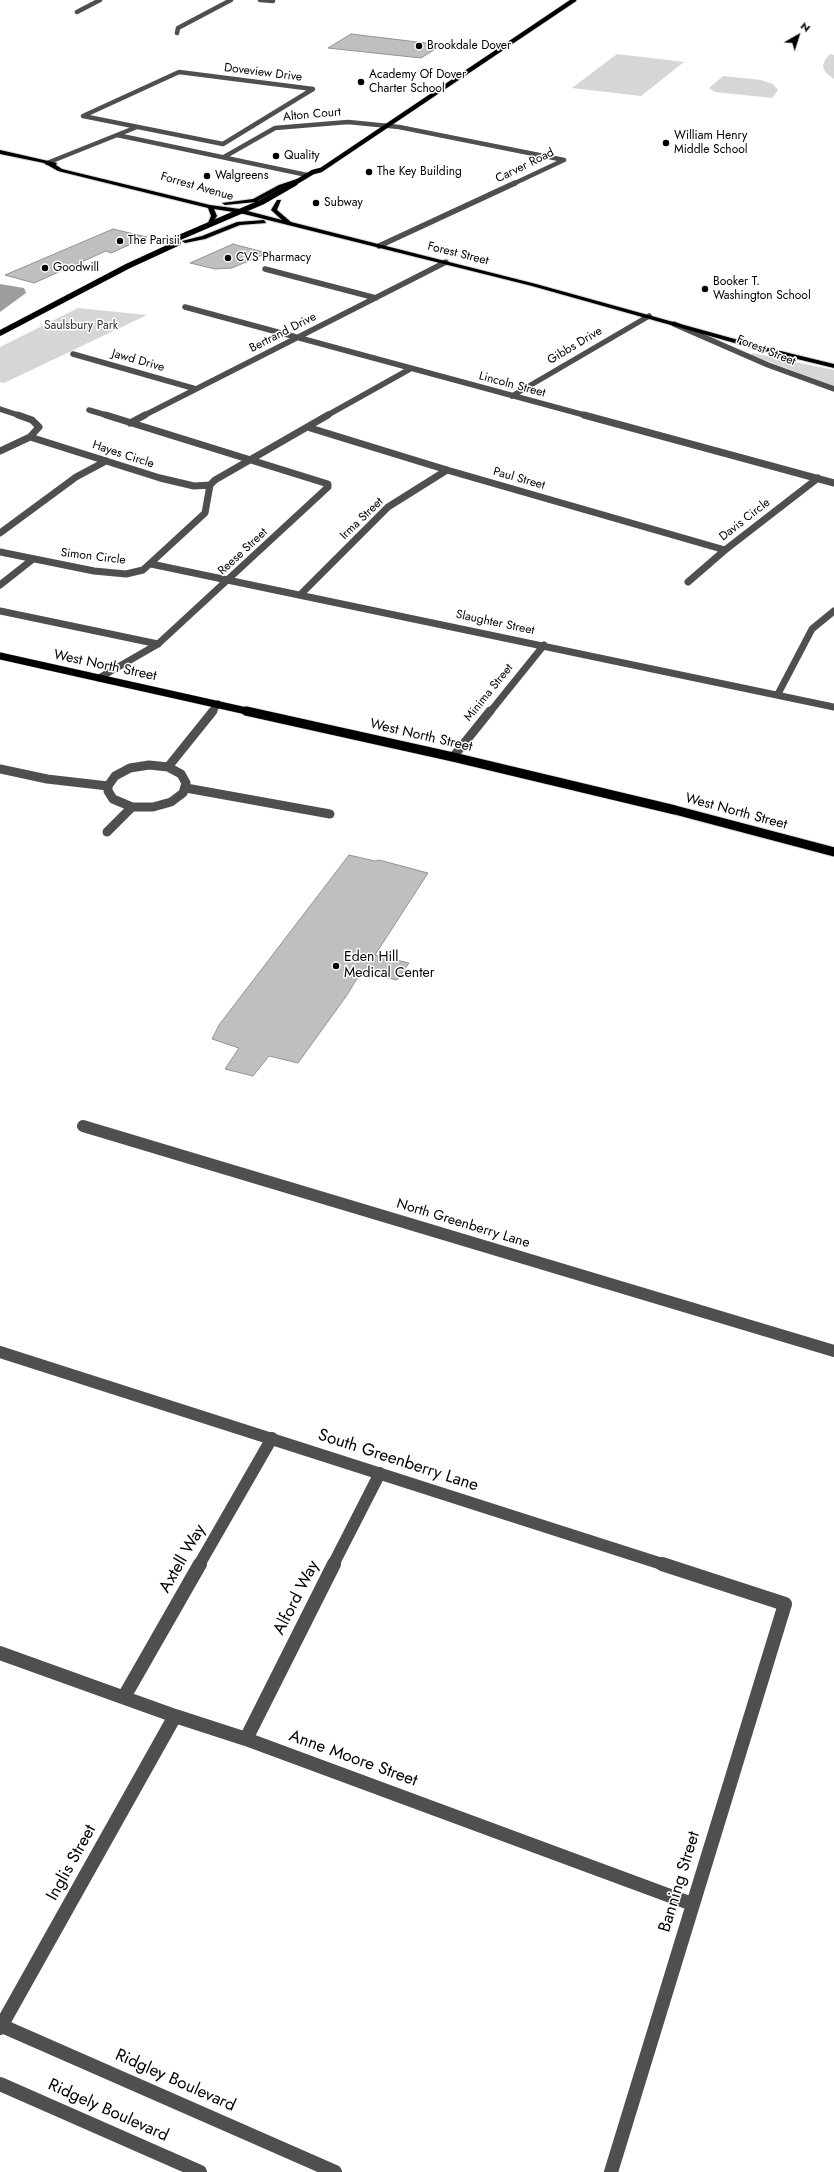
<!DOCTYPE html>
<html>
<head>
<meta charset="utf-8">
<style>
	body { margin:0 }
	#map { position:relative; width:834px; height:2172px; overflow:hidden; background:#fff; font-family:Jost,sans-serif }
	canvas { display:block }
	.north { position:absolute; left:778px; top:16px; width:40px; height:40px; -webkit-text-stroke:3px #fff; paint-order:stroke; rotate:39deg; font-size:11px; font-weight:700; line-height:16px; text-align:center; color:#000 }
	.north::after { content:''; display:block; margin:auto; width:14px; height:18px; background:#000; clip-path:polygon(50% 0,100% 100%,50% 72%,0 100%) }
</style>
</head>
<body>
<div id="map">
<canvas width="834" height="2172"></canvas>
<div class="north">N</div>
</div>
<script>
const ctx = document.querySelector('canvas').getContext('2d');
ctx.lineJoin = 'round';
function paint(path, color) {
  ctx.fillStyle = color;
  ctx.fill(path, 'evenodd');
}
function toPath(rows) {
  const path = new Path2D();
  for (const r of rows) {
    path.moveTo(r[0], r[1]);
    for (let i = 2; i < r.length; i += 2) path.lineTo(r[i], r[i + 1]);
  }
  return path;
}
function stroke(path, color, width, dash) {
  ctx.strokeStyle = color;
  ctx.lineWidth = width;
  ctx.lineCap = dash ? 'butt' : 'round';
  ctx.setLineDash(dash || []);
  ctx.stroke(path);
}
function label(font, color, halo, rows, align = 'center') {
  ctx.font = font + ' Jost,sans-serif';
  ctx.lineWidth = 3;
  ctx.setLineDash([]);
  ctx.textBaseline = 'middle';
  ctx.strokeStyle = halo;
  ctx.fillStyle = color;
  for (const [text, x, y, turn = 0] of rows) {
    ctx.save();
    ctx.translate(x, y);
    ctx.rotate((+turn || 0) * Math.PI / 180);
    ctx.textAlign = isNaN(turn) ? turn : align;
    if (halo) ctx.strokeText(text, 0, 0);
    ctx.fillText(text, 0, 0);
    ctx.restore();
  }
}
paint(toPath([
	[617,54,684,62,641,96,572,88],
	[830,54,834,55,834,79,825,72,823,66,825,60],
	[723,76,761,80,773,84,778,90,772,98,715,92,709,88],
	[78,308,147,315,4,383,0,382,0,347],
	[752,353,834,370,834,386,751,355]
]), '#d6d6d6');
paint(toPath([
	[0,284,24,288,26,293,0,312]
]), '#9d9d9d');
const building = toPath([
	[351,34,442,45,421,58,328,48,351,34],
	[113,229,147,237,111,253,106,251,34,283,5,275,113,229],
	[233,244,267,253,232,268,215,269,190,263,233,244],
	[349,855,375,861,379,860,428,873,375,955,409,963,397,980,361,972,347,995,298,1063,269,1056,253,1076,225,1069,239,1048,212,1039,219,1025,349,855]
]);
paint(building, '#bfbfbf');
stroke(building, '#939393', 1);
const majorFar3 = toPath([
	[293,184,313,172,321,170,574,0]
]);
const majorFar2 = toPath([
	[173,244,176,239,262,202,295,183],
	[0,333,128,266,178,243]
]);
const majorFar1 = toPath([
	[0,656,251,712]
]);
const major = toPath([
	[246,711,453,757,675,810,834,852]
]);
const highway = toPath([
	[0,150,57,163,56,165,62,169,210,205,240,209,282,220,271,210,277,200,281,200,277,210,291,222,536,284,760,346,834,364,834,368,756,349,532,286,240,213,214,209,217,216,211,225,207,225,211,216,208,208,58,171,44,163,0,154,0,150],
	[297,179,299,182,283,187,256,202,225,205,222,203,253,199,279,185,297,179],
	[264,220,266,223,240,225,205,239,185,243,182,241,202,236,237,222,264,220]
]);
stroke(majorFar3, '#dbdbdb', 5.5);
stroke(majorFar2, '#dbdbdb', 6);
stroke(majorFar1, '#dbdbdb', 8);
stroke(major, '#dbdbdb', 11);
stroke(highway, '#dbdbdb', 2);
stroke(toPath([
	[260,0,273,1],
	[77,12,100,0],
	[177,33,178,28,231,0],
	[179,72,313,89,223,144,83,116,179,72],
	[117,135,307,175],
	[224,157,275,128,348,122,399,127,564,160,513,184],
	[47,163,137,127]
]), '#4f4f4f', 4.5);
stroke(toPath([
	[379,246,515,183],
	[265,269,376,298],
	[185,307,588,416],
	[674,324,768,365,834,389],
	[73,354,196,389],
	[512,396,649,316],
	[0,409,21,416],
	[89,410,109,416],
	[143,416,446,262],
	[326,416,410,369]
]), '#4f4f4f', 5.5);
stroke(toPath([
	[584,415,834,483],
	[130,423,145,415],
	[307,427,447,470,725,550],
	[30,437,160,478,194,486,210,485],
	[0,451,30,437,39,427,32,420,18,415],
	[210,485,215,480,328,415],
	[0,533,76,477,106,461],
	[0,552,94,571,126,574,143,570,205,513,210,485],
	[151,564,834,707],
	[688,582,725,550,818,478],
	[0,585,33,559],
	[301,594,388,507,447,470],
	[0,611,158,644],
	[99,678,158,644,328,487,328,484,106,415],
	[778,694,812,629,834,611],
	[212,712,218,704],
	[490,712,544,645]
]), '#4f4f4f', 7);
stroke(toPath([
	[453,757,490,711],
	[149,765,168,767,181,774,186,783,183,793,171,802,153,807,132,807,113,799,108,791,108,786,115,776,130,768,149,765],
	[168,767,213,711],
	[0,769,47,779,108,786],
	[186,788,330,814],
	[107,832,132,807]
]), '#4f4f4f', 9);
stroke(toPath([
	[83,1126,834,1351],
	[0,1352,665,1565],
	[199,1565,272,1438],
	[333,1565,380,1473]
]), '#4f4f4f', 12);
stroke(toPath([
	[0,1653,175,1716,246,1739,692,1904],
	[124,1697,200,1564],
	[246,1739,334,1564],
	[0,2025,335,2172],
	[0,2028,175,1716],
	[0,2084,200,2172],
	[611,2172,785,1604,662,1564]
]), '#4f4f4f', 14);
stroke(majorFar3, '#000', 4.5);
stroke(majorFar2, '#000', 5.5);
stroke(majorFar1, '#000', 7);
stroke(major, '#000', 9);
paint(highway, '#000');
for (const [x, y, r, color] of [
	[419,46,4,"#000"],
	[361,82,4,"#000"],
	[666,143,4,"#000"],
	[276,156,4,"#000"],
	[369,172,4,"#000"],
	[207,176,4,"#000"],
	[316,203,4,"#000"],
	[120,241,4,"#000"],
	[228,258,4,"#000"],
	[45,268,4,"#000"],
	[705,289,4,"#000"],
	[336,966,4,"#000"]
]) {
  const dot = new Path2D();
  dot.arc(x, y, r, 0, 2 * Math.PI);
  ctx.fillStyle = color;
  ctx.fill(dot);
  stroke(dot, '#fff', 1.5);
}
label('12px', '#000', '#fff', [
	["Brookdale Dover",427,46],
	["Academy Of Dover",369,75],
	["Charter School",369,89],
	["William Henry",674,136],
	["Middle School",674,150],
	["Quality",284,156],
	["The Key Building",377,172],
	["Walgreens",215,176],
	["Subway",324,203],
	["The Parisii",128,241],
	["CVS Pharmacy",236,258],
	["Goodwill",53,268],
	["Booker T.",713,282],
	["Washington School",713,296]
], 'left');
label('12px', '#000', '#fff', [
	["Doveview Drive",263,73,7],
	["Alton Court",312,115,-5],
	["Carver Road",525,166,-26],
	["Forrest Avenue",197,187,16],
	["Forest Street",458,254,14],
	["Bertrand Drive",283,333,-27],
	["Gibbs Drive",575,346,-31],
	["Forest Street",766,351,22],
	["Jawd Drive",138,361,16],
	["Lincoln Street",512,385,15],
	["Hayes Circle",123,455,18],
	["Paul Street",519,479,16],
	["Irma Street",362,519,-44],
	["Davis Circle",745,520,-38],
	["Reese Street",243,552,-43],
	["Simon Circle",93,557,7],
	["Slaughter Street",495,623,12],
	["Minima Street",489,693,-51]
]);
label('12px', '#2d2d2d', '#fff', [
	["Saulsbury Park",81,326]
]);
label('14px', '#000', '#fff', [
	["West North Street",105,666,12],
	["West North Street",421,736,13],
	["West North Street",736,812,15],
	["North Greenberry Lane",463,1224,17]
]);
label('14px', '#000', '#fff', [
	["Eden Hill",344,958],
	["Medical Center",344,974]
], 'left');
label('17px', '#000', '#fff', [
	["South Greenberry Lane",398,1461,18],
	["Axtell Way",183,1559,-60],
	["Alford Way",297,1598,-63],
	["Anne Moore Street",353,1759,20],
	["Inglis Street",72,1863,-61],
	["Banning Street",680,1882,-73],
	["Ridgley Boulevard",175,2081,24],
	["Ridgely Boulevard",108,2111,24]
]);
</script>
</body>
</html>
